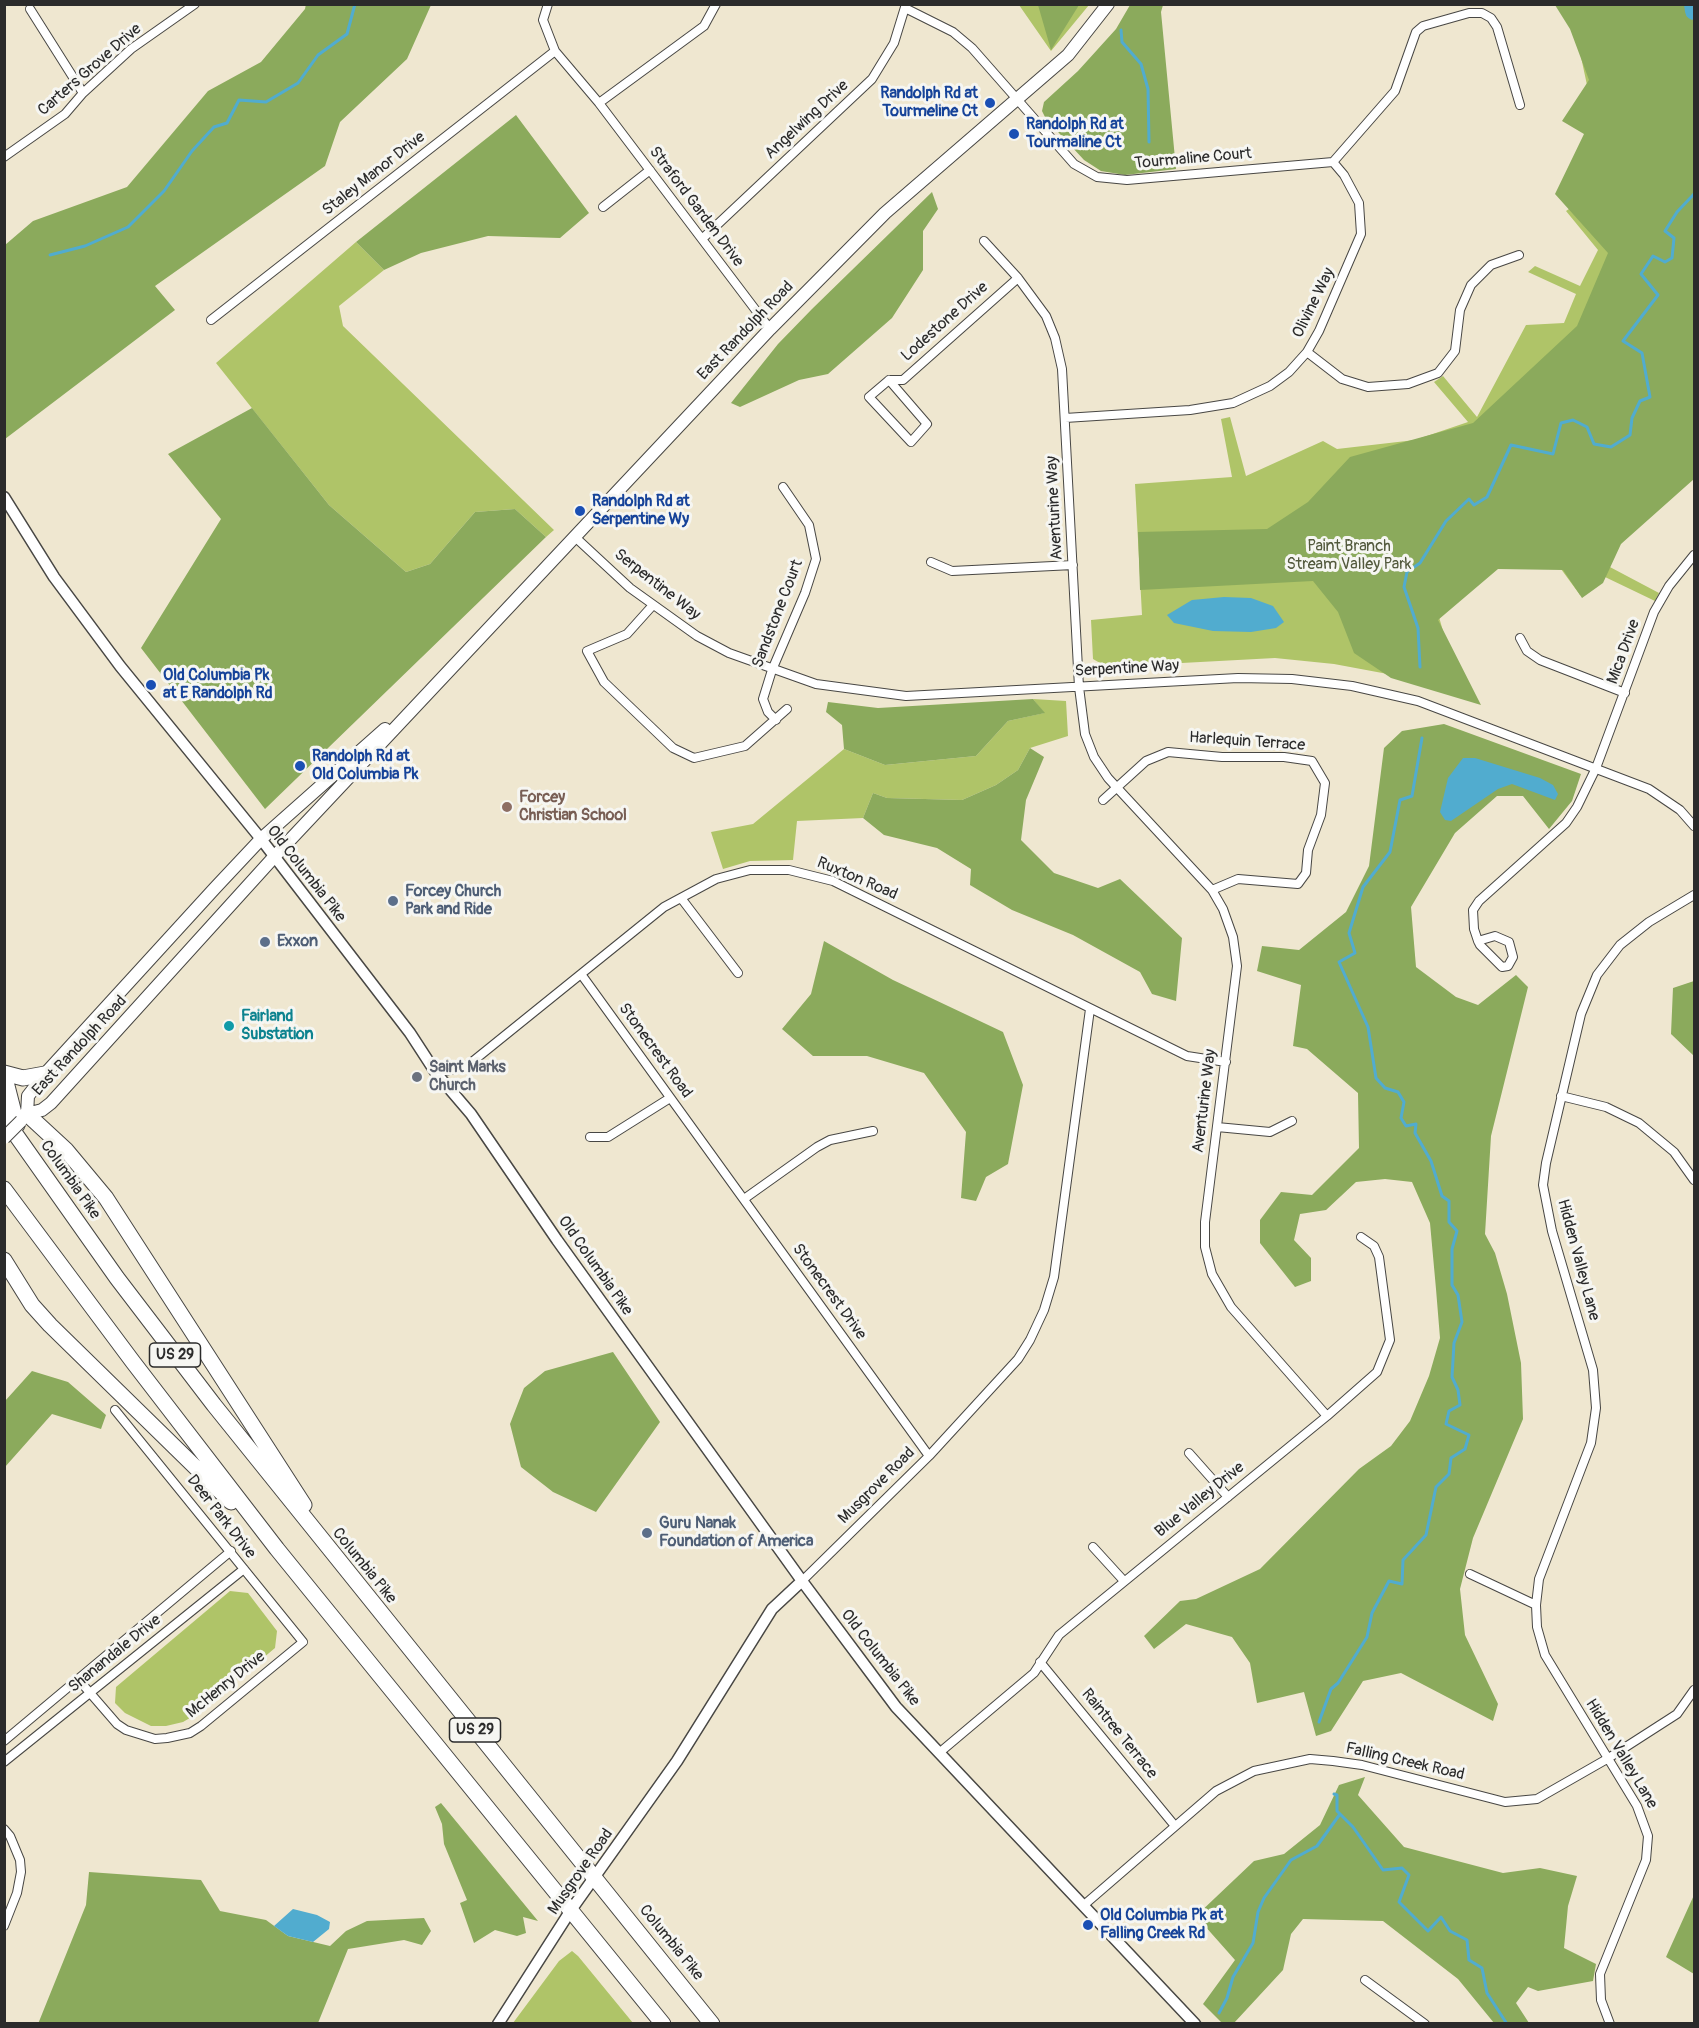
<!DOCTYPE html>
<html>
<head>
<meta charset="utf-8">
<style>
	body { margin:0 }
	#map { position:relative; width:1699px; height:2028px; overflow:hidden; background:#efe7d0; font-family:Pangolin,sans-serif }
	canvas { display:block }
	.frame { position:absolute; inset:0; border:6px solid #2b2b2b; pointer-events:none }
</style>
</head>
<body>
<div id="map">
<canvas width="1699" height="2028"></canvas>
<div class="frame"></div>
</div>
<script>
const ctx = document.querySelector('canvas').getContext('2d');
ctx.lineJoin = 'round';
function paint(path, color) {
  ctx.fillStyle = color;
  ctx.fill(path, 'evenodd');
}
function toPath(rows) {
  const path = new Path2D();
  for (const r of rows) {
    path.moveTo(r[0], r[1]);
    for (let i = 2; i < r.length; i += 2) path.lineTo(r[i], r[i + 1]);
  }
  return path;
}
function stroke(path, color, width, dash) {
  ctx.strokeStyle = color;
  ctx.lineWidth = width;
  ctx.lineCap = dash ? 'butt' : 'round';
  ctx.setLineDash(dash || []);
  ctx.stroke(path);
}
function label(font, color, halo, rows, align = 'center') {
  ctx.font = font + ' Pangolin,sans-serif';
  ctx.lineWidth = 6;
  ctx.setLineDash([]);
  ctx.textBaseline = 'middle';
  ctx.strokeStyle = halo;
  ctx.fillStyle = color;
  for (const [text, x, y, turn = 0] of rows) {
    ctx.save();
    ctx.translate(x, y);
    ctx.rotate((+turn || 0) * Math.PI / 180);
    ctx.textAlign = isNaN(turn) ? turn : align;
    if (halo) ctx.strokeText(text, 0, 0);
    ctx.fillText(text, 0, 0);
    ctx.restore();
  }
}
paint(toPath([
	[1019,5,1089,5,1051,51],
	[1694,5,1616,544,1608,566,1659,593,1655,601,1605,577,1580,595,1561,569,1498,564,1439,617,1447,645,1393,675,1334,664,1275,658,1107,667,1093,659,1091,620,1142,615,1135,484,1232,477,1221,419,1230,417,1246,476,1323,441,1337,449,1415,440,1468,422,1434,382,1443,376,1477,417,1526,325,1564,323,1576,294,1528,272,1535,266,1580,286,1598,250,1566,211,1579,202,1599,141,1581,57],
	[356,242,384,270,339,306,343,326,554,530,546,537,515,509,475,512,430,564,406,572,329,505,216,363],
	[1033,699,1066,701,1068,736,1030,748,1018,770,996,785,962,800,887,798,873,793,863,818,797,821,793,860,750,861,723,869,711,832,753,824,844,749,885,765,976,756,1008,721,1044,713],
	[230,1591,248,1593,277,1631,275,1648,195,1715,183,1722,166,1726,151,1726,125,1713,115,1703,116,1687],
	[572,1951,578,1956,633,2023,513,2023,559,1961]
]), '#afc468');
paint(toPath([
	[306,4,431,5,407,59,340,122,325,166,155,286,175,310,5,439,5,245,33,221,127,187,208,91,261,62,305,9],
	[1038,5,1079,5,1051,50],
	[1130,5,1163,5,1161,12,1176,169,1125,175,1101,171,1084,160,1046,119,1042,111,1044,102,1078,71,1116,29],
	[1555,5,1694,5,1694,479,1621,544,1603,583,1582,598,1563,570,1498,569,1438,620,1481,705,1391,678,1354,653,1338,612,1313,581,1140,590,1138,532,1267,529,1308,502,1350,457,1473,423,1577,326,1608,253,1555,194,1584,134,1562,121,1589,80,1570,29],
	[516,115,589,213,560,238,488,236,421,253,384,270,356,242],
	[932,192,938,209,923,231,923,270,892,318,828,374,799,380,740,407,731,403,778,344,812,309],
	[252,408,329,505,406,572,430,564,475,512,515,509,546,537,265,809,141,648,221,519,168,454],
	[1033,699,1045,713,1008,721,976,756,885,765,844,749,842,725,826,712,828,702,878,708],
	[1444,724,1581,774,1572,801,1549,829,1523,796,1497,796,1455,833,1411,907,1416,967,1456,997,1478,1005,1516,975,1528,987,1491,1136,1485,1234,1495,1253,1507,1294,1521,1363,1523,1419,1473,1538,1460,1589,1465,1635,1498,1704,1493,1721,1401,1673,1363,1681,1331,1731,1316,1736,1304,1692,1257,1703,1250,1663,1232,1637,1186,1624,1154,1649,1144,1636,1180,1601,1196,1599,1260,1569,1359,1469,1391,1446,1410,1421,1429,1376,1440,1338,1436,1289,1430,1223,1412,1182,1385,1179,1356,1182,1326,1210,1300,1214,1294,1240,1311,1258,1311,1281,1295,1287,1260,1243,1260,1220,1281,1192,1312,1195,1359,1148,1358,1093,1307,1049,1293,1046,1301,985,1257,971,1262,946,1299,950,1346,912,1369,866,1384,748,1402,731],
	[1030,748,1044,757,1026,800,1021,840,1054,873,1098,888,1120,879,1182,938,1176,1001,1152,994,1140,972,1073,935,1012,910,970,885,971,869,937,848,884,835,863,818,873,793,887,798,962,800,996,785,1018,770],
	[824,941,893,980,1003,1032,1023,1085,1008,1164,986,1177,976,1201,961,1198,966,1132,924,1073,867,1056,813,1056,782,1029,811,994],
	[1694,981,1694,1056,1671,1034,1673,988],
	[613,1352,660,1422,596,1512,553,1492,521,1467,510,1424,524,1388,545,1371],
	[32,1371,68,1382,106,1415,101,1429,52,1414,5,1467,5,1401],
	[1365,1777,1358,1795,1404,1847,1503,1873,1540,1868,1577,1876,1568,1906,1564,1948,1596,1964,1593,1981,1538,1991,1528,1987,1516,2003,1529,2023,1494,2023,1458,1979,1383,1921,1303,1919,1291,1934,1283,1970,1234,2023,1222,2023,1203,2004,1235,1960,1196,1916,1254,1861,1284,1854,1320,1825,1339,1785],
	[441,1803,538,1921,523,1917,526,1933,517,1936,495,1930,474,1943,460,1903,467,1900,444,1844,442,1824,435,1807],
	[89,1872,201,1880,220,1911,266,1920,288,1936,330,1946,346,1931,367,1921,424,1918,431,1931,422,1945,404,1940,348,1949,318,2023,38,2024,86,1905],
	[1694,1895,1694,1974,1666,1957]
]), '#8baa5c');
paint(toPath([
	[1224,597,1251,598,1273,606,1284,622,1276,628,1251,632,1213,631,1174,623,1167,615,1192,600],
	[1463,758,1475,758,1540,778,1553,785,1558,794,1555,800,1512,784,1498,789,1451,821,1445,820,1440,812,1448,778],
	[293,1909,317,1915,330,1922,329,1929,313,1942,288,1936,274,1926]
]), '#51accf');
stroke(toPath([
	[1121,30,1122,42,1141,64,1148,89,1149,142],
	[50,255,85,246,128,227,164,191,192,151,214,127,227,123,239,100,266,102,298,83,318,55,347,34,355,4],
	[1420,667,1418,628,1404,587,1407,572,1420,563,1446,521,1469,499,1474,505,1487,497,1511,445,1553,454,1561,423,1573,420,1587,427,1594,444,1611,447,1630,435,1632,418,1640,401,1650,397,1642,353,1623,341,1658,295,1641,274,1653,256,1665,262,1672,258,1674,238,1665,231,1677,212,1694,194],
	[1319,1722,1331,1689,1338,1683,1367,1637,1372,1613,1389,1581,1402,1584,1403,1560,1426,1535,1436,1487,1449,1474,1451,1458,1465,1449,1469,1435,1446,1424,1449,1411,1460,1405,1458,1390,1452,1377,1454,1343,1462,1322,1458,1295,1452,1285,1452,1249,1457,1231,1449,1222,1449,1201,1442,1196,1431,1161,1415,1133,1416,1124,1406,1126,1401,1118,1404,1102,1398,1092,1385,1088,1376,1078,1368,1027,1339,962,1355,953,1349,933,1363,887,1390,852,1400,800,1412,796,1422,738],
	[1334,1794,1337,1795,1337,1811,1353,1827,1383,1870,1402,1868,1409,1875,1399,1902,1428,1931,1441,1917,1450,1931,1467,1940,1469,1960,1482,1968,1487,1993,1507,2024],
	[1219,2013,1227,1998,1233,1977,1253,1943,1258,1912,1264,1898,1291,1860,1317,1846,1340,1814]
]), '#51accf', 3);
stroke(toPath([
	[1693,4,1694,11]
]), '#51accf', 18);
const street = toPath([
	[548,4,543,20,555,51,599,103,770,329],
	[905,8,953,32,972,48,1074,164,1097,177,1127,180,1333,162],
	[30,9,83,93],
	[599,103,704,26,716,4],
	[4,157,65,114,83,93,131,49,195,4],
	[1333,162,1395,91,1416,32,1423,26,1469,13,1482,13,1491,18,1497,27,1520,105],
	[603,207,650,170],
	[702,239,872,79,894,43,906,4],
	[984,241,1018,278,1046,316,1055,338,1062,369,1079,687,1085,734,1094,757,1108,778,1212,890,1223,909,1233,937,1237,966,1205,1222,1205,1247,1212,1274,1231,1307,1327,1416],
	[211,320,555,51],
	[1307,352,1342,379,1368,387,1408,384,1438,373,1455,351,1460,310,1471,285,1491,265,1519,255],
	[889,380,927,424,911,442,869,397,889,380],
	[889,380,903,380,1018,278],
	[1065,418,1190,410,1233,403,1270,386,1289,372,1307,352,1319,331,1361,234,1359,203,1344,175,1333,162],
	[575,537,630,588,697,636,729,653,816,684,906,696,1238,678,1292,679,1352,686,1418,701,1649,789,1680,810,1694,826],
	[931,562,952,571,1073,565],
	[653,605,627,634,587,651,604,682,673,748,694,758,745,746,787,709],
	[1520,638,1527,651,1540,660,1625,693],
	[776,720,768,712,763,699,772,670,805,593,816,559,809,525,783,487],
	[1103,800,1146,761,1168,752,1222,757,1284,757,1312,761,1325,783,1321,815,1308,850,1306,873,1298,884,1238,879,1212,890],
	[681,898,738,973],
	[1478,941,1495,936,1509,942,1513,957,1508,966,1502,967,1480,945,1478,941,1474,929,1473,910,1479,901,1566,823,1577,807,1596,768,1654,612,1669,586,1694,555],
	[581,974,929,1456],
	[436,1073,467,1066,664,907,716,879,750,870,789,870,833,881,1187,1056,1226,1062],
	[1561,1096,1606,1107,1639,1123,1674,1152,1694,1180],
	[1217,1127,1270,1132,1292,1121],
	[590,1137,608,1137,670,1098],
	[744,1199,817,1147,830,1140,873,1131],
	[1189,1453,1228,1497],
	[1093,1547,1124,1581],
	[1470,1574,1536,1605],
	[802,1581,929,1456,1018,1359,1030,1340,1044,1310,1054,1277,1090,1009],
	[1040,1662,1175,1826],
	[78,1679,117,1724,126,1730,155,1739,167,1738,190,1733,201,1726,303,1642,115,1410],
	[4,1741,231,1551],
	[939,1753,1034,1673,1059,1635,1327,1416,1377,1372,1390,1340,1379,1257,1374,1246,1361,1237],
	[4,1762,244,1569],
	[4,1829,10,1836,20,1860,21,1872,17,1893,4,1926],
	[1084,1905,1216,1791,1254,1771,1310,1759,1333,1761,1362,1765,1505,1802,1537,1799,1607,1759,1677,1714,1694,1690],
	[1365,1980,1425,2024],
	[1610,2024,1601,2000,1600,1974,1646,1860,1648,1836,1637,1806,1545,1655,1537,1627,1536,1605,1539,1579,1591,1443,1596,1408,1593,1370,1552,1231,1543,1185,1546,1163,1581,1014,1597,975,1620,945,1649,922,1694,895]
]);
const secondary = toPath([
	[4,497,54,577,120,666,261,839,410,1033,436,1073,471,1114,557,1240,802,1581,896,1707,1195,2024],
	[498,2024,571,1910,677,1761,772,1609,802,1581]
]);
const primary = toPath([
	[27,1114,42,1110,51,1103,274,857,770,329,885,213,1068,55,1108,4],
	[27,1114,28,1096,45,1074,215,888,261,839,385,729]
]);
const highway = toPath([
	[4,1073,23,1078,45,1074],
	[4,1074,17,1125],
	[27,1114,66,1150,106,1198,304,1505],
	[4,1118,117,1278,214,1405,712,2024],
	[4,1189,133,1362,277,1549,663,2024],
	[4,1260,32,1305,50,1325,231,1502]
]);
stroke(street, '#484744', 10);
stroke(secondary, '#484744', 13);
stroke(primary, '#484744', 14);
stroke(highway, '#484744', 17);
stroke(street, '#fff', 8);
stroke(secondary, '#fff', 10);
stroke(primary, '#fff', 12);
stroke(highway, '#fff', 15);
const primaryBridge = toPath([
	[4,1138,21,1121]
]);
stroke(primaryBridge, '#484744', 14, []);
stroke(primaryBridge, '#fff', 12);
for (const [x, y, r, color] of [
	[990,103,6,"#1a4fb4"],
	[1014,134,6,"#1a4fb4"],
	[580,511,6,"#1a4fb4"],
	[151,685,6,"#1a4fb4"],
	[300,766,6,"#1a4fb4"],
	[507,807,6,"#8d6e63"],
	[393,901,6,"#5c6f8a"],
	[265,942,6,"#5c6f8a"],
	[229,1026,6,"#0f9aa8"],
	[417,1077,6,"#6b7280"],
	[647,1533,6,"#5c6f8a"],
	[1088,1925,6,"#1a4fb4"]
]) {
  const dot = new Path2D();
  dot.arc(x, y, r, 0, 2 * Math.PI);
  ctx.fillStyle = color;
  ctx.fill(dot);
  stroke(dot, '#f6f6f2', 2);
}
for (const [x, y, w] of [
	[175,1355,51],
	[475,1730,51]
]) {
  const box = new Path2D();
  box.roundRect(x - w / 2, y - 12, w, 24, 4.5);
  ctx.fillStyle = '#f6f6f2';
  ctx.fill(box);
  stroke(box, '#2b2b2b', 1.5);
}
label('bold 15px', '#2b2b2b', null, [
	["US 29",175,1355],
	["US 29",475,1730]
]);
label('16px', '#2b2b2b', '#f6f6f2', [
	["Carters Grove Drive",90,70,-41],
	["Angelwing Drive",807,120,-43],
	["Tourmaline Court",1193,159,-5],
	["Staley Manor Drive",374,174,-38],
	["Straford Garden Drive",696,207,53],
	["Olivine Way",1314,303,-64],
	["Lodestone Drive",945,322,-42],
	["East Randolph Road",746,331,-46],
	["Aventurine Way",1055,508,-93],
	["Serpentine Way",657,585,38],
	["Sandstone Court",778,614,-69],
	["Mica Drive",1624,652,-70],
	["Serpentine Way",1127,669,-3],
	["Harlequin Terrace",1247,742,4],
	["Old Columbia Pike",306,874,52],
	["Ruxton Road",857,879,23],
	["East Randolph Road",80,1046,-47],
	["Stonecrest Road",655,1051,54],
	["Aventurine Way",1205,1101,-83],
	["Columbia Pike",70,1180,55],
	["Hidden Valley Lane",1578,1260,75],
	["Old Columbia Pike",595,1266,55],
	["Stonecrest Drive",829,1292,54],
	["Musgrove Road",877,1486,-45],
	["Blue Valley Drive",1200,1500,-39],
	["Deer Park Drive",221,1517,52],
	["Columbia Pike",364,1566,51],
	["Shanandale Drive",115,1654,-39],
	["Old Columbia Pike",880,1658,52],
	["McHenry Drive",226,1685,-39],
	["Raintree Terrace",1119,1734,51],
	["Hidden Valley Lane",1621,1754,59],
	["Falling Creek Road",1405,1762,13],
	["Musgrove Road",581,1872,-55],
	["Columbia Pike",671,1943,51]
]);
label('bold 16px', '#164399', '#f6f6f2', [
	["Randolph Rd at",978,94,"right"],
	["Tourmeline Ct",978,112,"right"],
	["Randolph Rd at",1026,125],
	["Tourmaline Ct",1026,143],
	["Randolph Rd at",592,502],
	["Serpentine Wy",592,520],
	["Old Columbia Pk",163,676],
	["at E Randolph Rd",163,694],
	["Randolph Rd at",312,757],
	["Old Columbia Pk",312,775],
	["Old Columbia Pk at",1100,1916],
	["Falling Creek Rd",1100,1934]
], 'left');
label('16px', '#53593d', '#f6f6f2', [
	["Paint Branch",1349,547],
	["Stream Valley Park",1349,565]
]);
label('bold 16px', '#785e54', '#f6f6f2', [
	["Forcey",519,798],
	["Christian School",519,816]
], 'left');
label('bold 16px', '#4e5e75', '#f6f6f2', [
	["Forcey Church",405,892],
	["Park and Ride",405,910],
	["Exxon",277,942],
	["Guru Nanak",659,1524],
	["Foundation of America",659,1542]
], 'left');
label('bold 16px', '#0d838f', '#f6f6f2', [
	["Fairland",241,1017],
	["Substation",241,1035]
], 'left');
label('bold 16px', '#5b616d', '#f6f6f2', [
	["Saint Marks",429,1068],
	["Church",429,1086]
], 'left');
</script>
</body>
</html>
